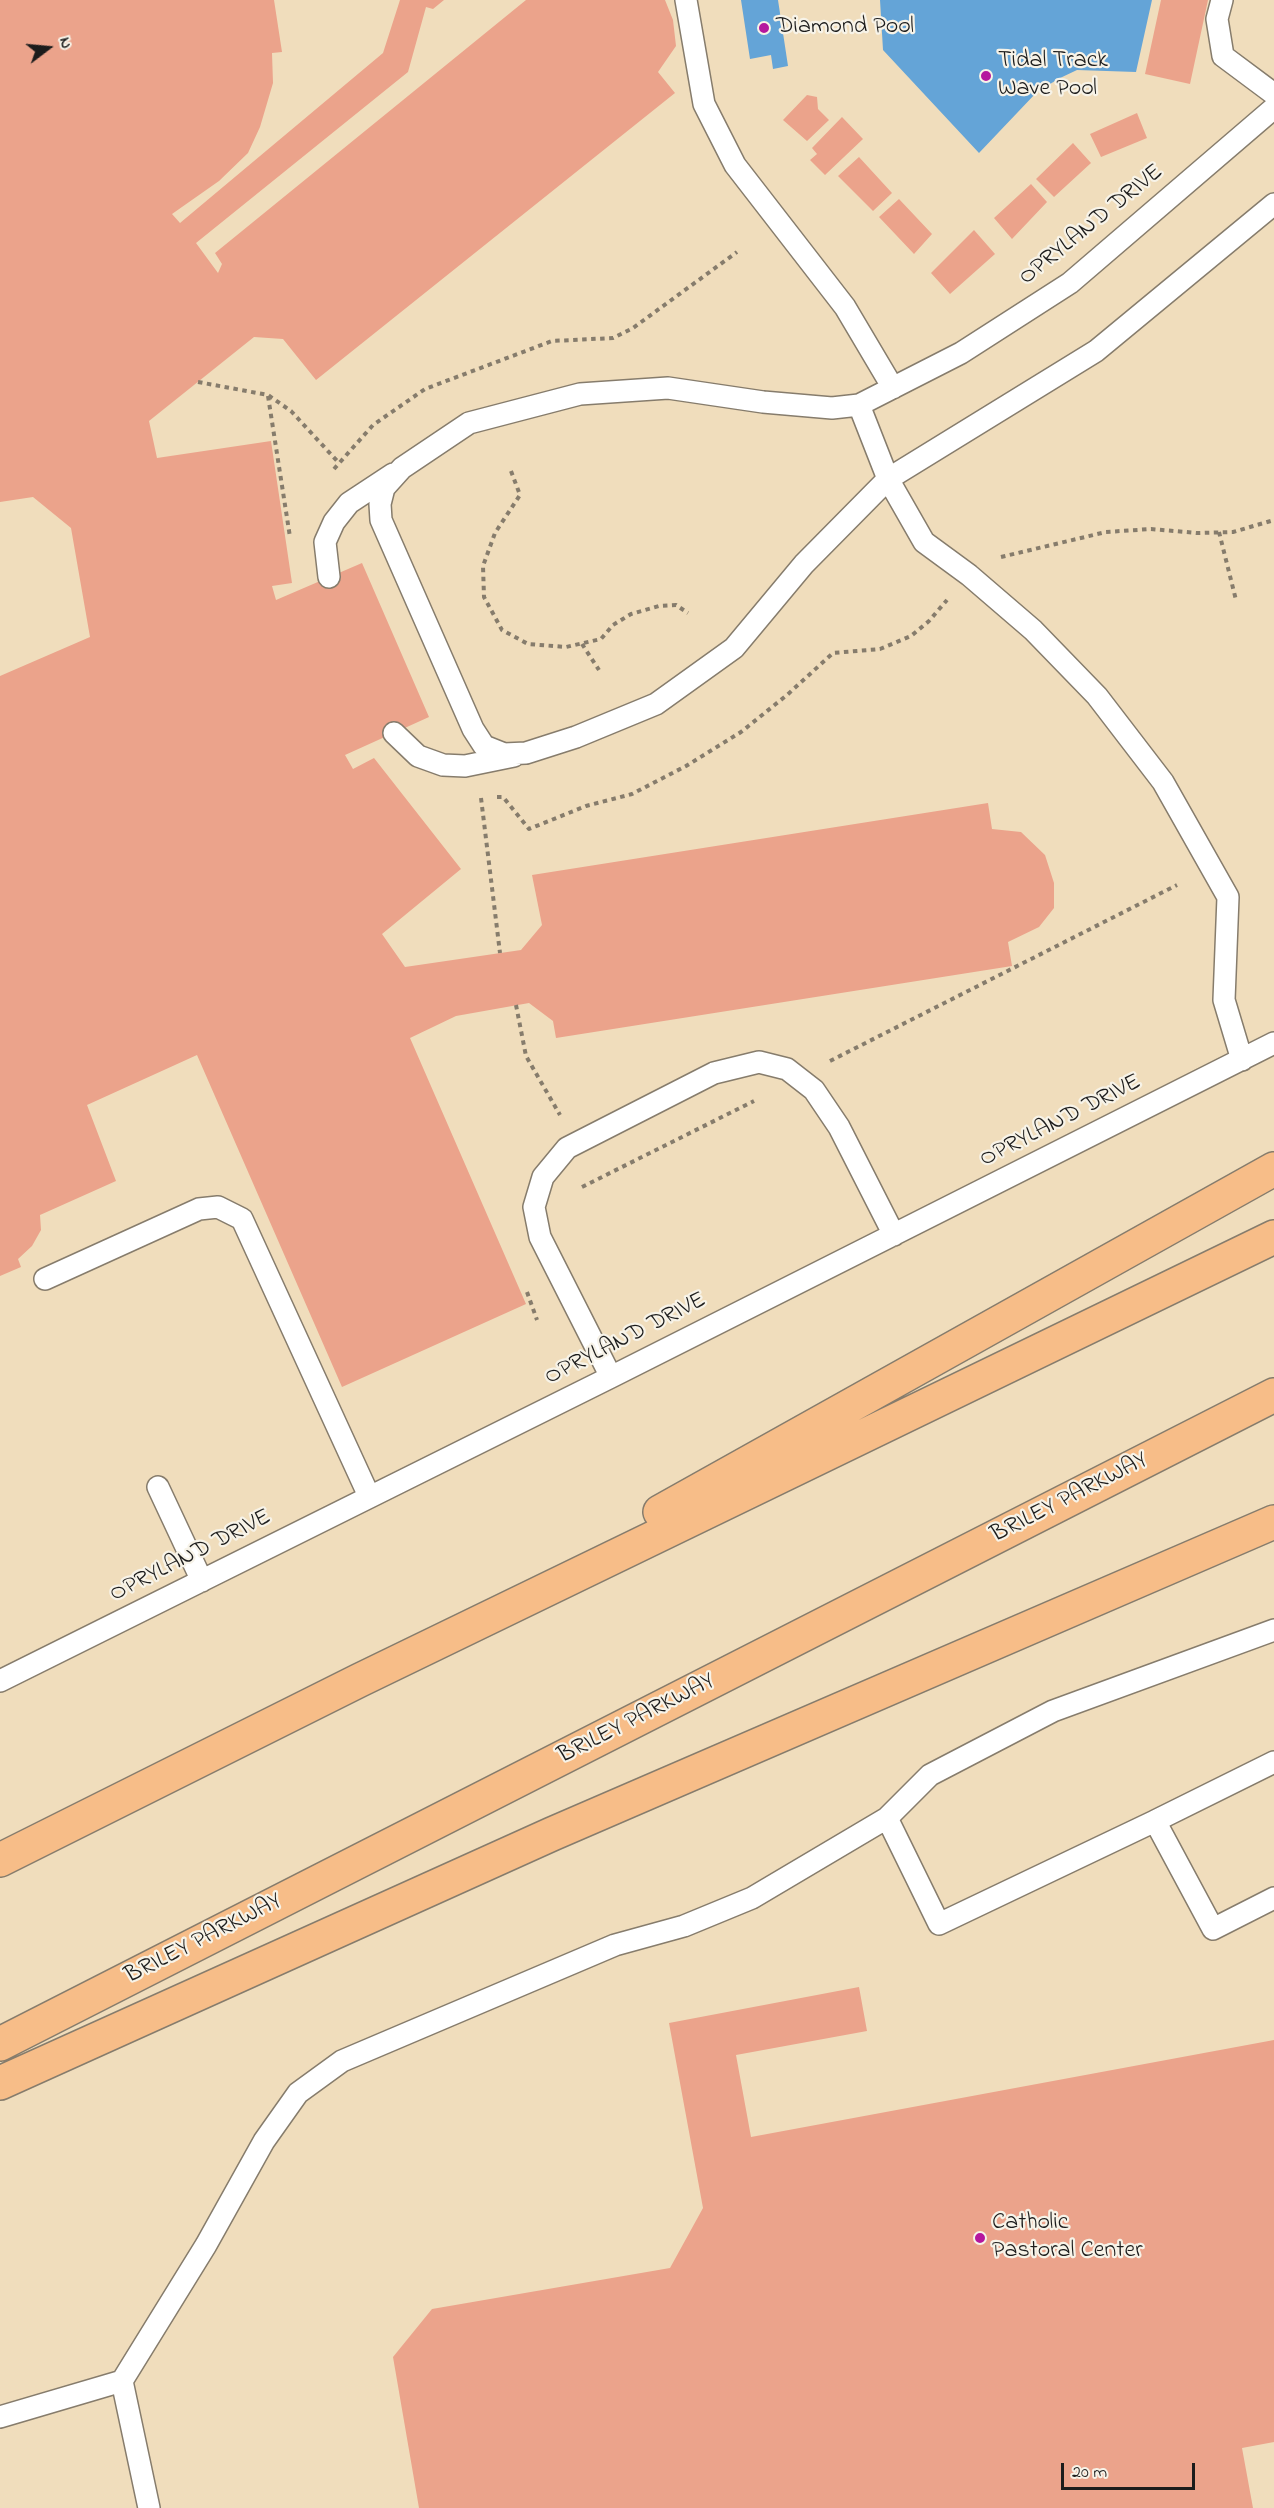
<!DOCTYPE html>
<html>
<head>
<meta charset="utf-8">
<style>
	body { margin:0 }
	#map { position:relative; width:1274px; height:2508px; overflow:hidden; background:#f0ddbc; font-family:"Indie Flower",sans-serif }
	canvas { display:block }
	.north { position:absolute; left:18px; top:18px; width:60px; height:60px; -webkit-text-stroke:4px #f7f3e8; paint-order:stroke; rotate:74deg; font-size:16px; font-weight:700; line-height:24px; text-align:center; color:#1c1c1c }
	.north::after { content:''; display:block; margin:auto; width:21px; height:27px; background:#1c1c1c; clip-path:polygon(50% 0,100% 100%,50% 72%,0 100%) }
	.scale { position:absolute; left:1061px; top:2463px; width:134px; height:27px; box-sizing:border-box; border:3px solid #1c1c1c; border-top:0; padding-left:8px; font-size:18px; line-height:21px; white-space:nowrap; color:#1c1c1c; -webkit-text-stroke:4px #f7f3e8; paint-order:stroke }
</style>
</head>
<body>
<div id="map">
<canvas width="1274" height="2508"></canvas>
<div class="north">N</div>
<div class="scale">20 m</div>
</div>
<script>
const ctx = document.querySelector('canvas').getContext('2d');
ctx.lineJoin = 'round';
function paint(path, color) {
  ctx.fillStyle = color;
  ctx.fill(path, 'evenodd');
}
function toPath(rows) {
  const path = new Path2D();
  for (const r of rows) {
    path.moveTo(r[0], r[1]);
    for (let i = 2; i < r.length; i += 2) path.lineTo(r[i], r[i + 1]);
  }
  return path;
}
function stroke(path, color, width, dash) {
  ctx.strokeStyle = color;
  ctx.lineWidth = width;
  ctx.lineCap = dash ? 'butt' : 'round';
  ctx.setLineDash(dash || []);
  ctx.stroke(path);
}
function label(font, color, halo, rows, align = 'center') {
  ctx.font = font + ' "Indie Flower",sans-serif';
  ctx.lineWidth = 4.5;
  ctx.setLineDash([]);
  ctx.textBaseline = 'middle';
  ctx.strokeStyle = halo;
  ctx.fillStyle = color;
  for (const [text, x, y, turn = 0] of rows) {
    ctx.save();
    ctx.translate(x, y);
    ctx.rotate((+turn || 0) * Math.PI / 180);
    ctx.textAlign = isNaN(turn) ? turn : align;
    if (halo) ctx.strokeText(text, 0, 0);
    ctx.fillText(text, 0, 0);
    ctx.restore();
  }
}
paint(toPath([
	[741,0,778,0,788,66,773,69,771,55,750,59],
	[880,0,1152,0,1136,72,1077,70,1058,79,1036,93,979,153,883,50]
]), '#64a4d7');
paint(toPath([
	[0,0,274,0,282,52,272,53,273,83,260,127,248,153,219,181,172,214,180,223,383,53,400,0,444,0,433,9,426,7,408,72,196,243,218,273,222,264,215,253,526,0,665,0,673,20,676,46,658,72,675,93,316,380,283,339,254,337,149,421,157,458,271,441,292,583,272,586,276,600,362,563,429,717,345,755,353,769,374,758,461,869,382,934,405,967,521,950,542,925,532,875,988,803,992,829,1021,832,1045,855,1054,883,1054,908,1039,927,1008,942,1012,966,556,1038,553,1021,529,1003,456,1016,410,1038,526,1304,342,1387,197,1055,87,1105,116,1181,40,1215,41,1230,32,1246,18,1259,21,1267,0,1276,0,676,90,637,71,528,33,497,0,502],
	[1161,0,1208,0,1190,84,1145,74],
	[807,95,817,97,818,109,829,120,807,141,783,120],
	[1137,113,1147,138,1101,157,1090,134],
	[842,117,863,139,825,175,810,160,817,154,812,148],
	[1073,143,1091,163,1054,197,1036,179],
	[859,157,892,193,873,211,838,176],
	[1031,184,1047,202,1012,239,994,218],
	[899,199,932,234,914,254,879,217],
	[974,230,995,254,950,294,931,273],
	[859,1987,867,2031,736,2055,751,2137,1274,2040,1274,2442,1242,2448,1253,2508,419,2508,393,2357,432,2309,670,2268,703,2208,669,2023]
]), '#eba38b');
const lane = toPath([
	[686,0,704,104,735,165,845,307,893,388],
	[1222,0,1217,19,1223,56,1274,94],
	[1274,108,1070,283,961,353,859,405,832,408,763,402,668,388,580,394,469,423,402,468,384,488,380,504,381,520,473,729,484,746,504,754,526,753,576,737,656,704,734,648,804,564,888,479,1096,351,1274,204],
	[859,405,888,479,924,542,969,575,1033,630,1097,696,1163,782,1228,897,1224,1000,1242,1060],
	[329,577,325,542,334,522,349,503,393,474],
	[394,733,418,756,443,765,465,766,514,756],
	[45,1279,199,1209,218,1207,242,1219,369,1496],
	[611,1377,540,1237,534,1207,543,1177,567,1148,714,1073,759,1062,787,1069,814,1090,839,1127,894,1235],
	[158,1487,202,1581],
	[0,1681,611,1377,1274,1043],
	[1274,1762,1155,1821,1213,1929,1274,1898],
	[887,1818,939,1924,1155,1821],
	[122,2381,149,2508],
	[0,2417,122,2381,206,2245,264,2141,298,2093,342,2061,615,1945,684,1926,752,1898,887,1818,930,1775,1053,1711,1274,1630]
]);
const highway = toPath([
	[660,1512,1274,1169],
	[0,1860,360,1680,1274,1237],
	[0,2044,1274,1395],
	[0,2083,552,1834,1274,1522]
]);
stroke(lane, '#867c6c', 24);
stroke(highway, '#867c6c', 36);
stroke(toPath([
	[198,382,268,395,291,411,339,463],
	[268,396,290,537],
	[334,469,373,425,425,389,552,341,613,338,633,328,737,252],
	[511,471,520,495,495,533,483,566,484,597,502,630,528,644,566,647,601,639,613,625,631,614,659,606,676,605,688,613],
	[1219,532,1236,600],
	[1001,557,1106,532,1151,529,1197,533,1233,532,1274,520],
	[582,644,599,670],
	[497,797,503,797,529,829,586,806,632,794,686,766,741,732,787,695,833,653,880,649,911,636,929,621,947,600],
	[481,798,500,953],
	[516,1005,526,1056,560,1115],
	[830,1061,1177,885],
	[582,1187,754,1101],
	[527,1292,537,1320]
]), '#867c6c', 4, [4.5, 4.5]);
stroke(lane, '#fff', 21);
stroke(highway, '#f7bd88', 33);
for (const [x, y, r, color] of [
	[764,28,6,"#b5179e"],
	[986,76,6,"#b5179e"],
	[980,2238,6,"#b5179e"]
]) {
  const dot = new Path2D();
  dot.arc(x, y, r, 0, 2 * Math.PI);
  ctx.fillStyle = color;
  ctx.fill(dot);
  stroke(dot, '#f7f3e8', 2);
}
label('24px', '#1c1c1c', '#f7f3e8', [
	["Diamond Pool",776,28],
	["Tidal Track",998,62],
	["Wave Pool",998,90],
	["Catholic",992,2224],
	["Pastoral Center",992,2252]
], 'left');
label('24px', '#1c1c1c', '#f7f3e8', [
	["OPRYLAND DRIVE",1092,226,-39],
	["OPRYLAND DRIVE",1061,1122,-27],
	["OPRYLAND DRIVE",626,1340,-27],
	["BRILEY PARKWAY",1070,1499,-27],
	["OPRYLAND DRIVE",191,1557,-27],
	["BRILEY PARKWAY",637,1720,-27],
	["BRILEY PARKWAY",204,1940,-27]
]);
</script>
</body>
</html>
